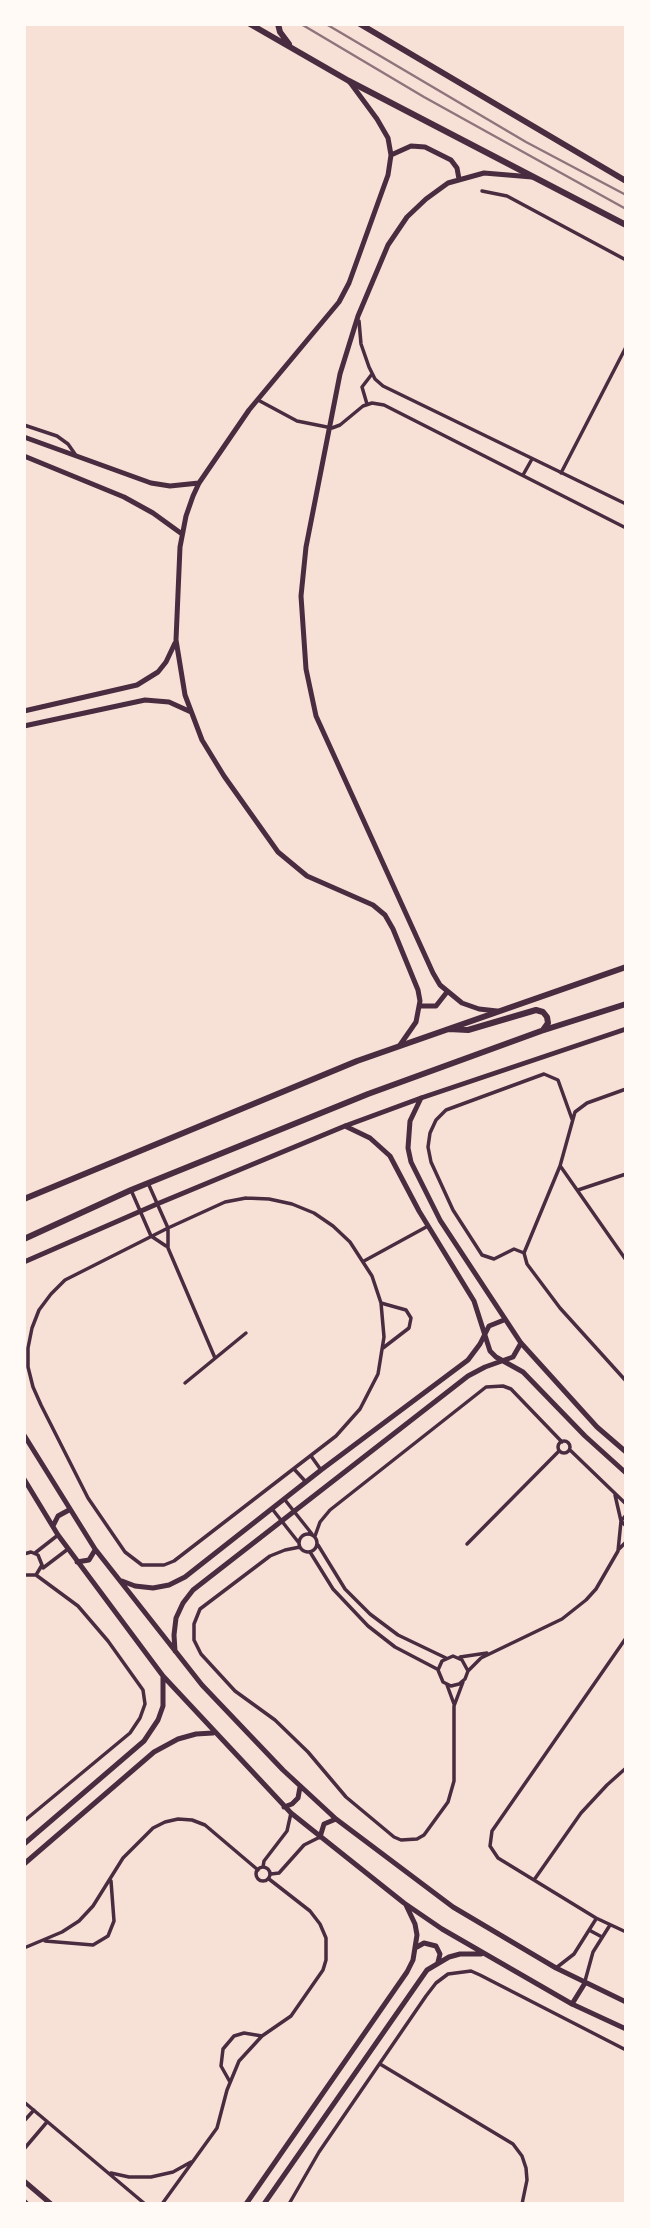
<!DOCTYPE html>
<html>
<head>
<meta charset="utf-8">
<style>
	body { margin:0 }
	#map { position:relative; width:650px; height:2228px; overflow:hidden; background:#f7e1d7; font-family:"Archivo Narrow",sans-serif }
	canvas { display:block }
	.frame { position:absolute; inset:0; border:26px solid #fffaf5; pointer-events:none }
</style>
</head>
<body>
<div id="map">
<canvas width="650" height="2228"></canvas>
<div class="frame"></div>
</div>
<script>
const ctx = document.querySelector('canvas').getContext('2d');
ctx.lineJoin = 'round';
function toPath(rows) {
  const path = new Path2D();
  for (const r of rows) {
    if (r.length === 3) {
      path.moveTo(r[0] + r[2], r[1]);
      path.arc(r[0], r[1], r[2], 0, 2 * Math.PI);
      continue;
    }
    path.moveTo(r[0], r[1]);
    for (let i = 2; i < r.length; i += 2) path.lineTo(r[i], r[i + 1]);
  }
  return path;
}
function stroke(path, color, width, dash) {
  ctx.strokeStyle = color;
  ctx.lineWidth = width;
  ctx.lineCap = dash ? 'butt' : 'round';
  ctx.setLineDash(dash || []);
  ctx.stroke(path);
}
stroke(toPath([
	[482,191,507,196,626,260],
	[359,321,361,344,369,367,375,379,383,386,626,504],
	[258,400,297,421,332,428,340,425,363,406,372,403,384,405,626,528],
	[367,404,362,387,372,374],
	[24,425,57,436,68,444,75,454],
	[561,473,626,347],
	[523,475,532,459],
	[626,1089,587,1103,575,1112,560,1166,524,1253,527,1264,560,1308,626,1381],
	[561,1167,626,1260],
	[148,1183,168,1228,168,1248,215,1358],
	[131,1190,151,1236,166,1246],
	[578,1190,626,1174],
	[246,1198,269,1199,292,1204,314,1213,333,1226,350,1242,372,1276,381,1303,384,1337,378,1374,360,1409,336,1436,174,1561,164,1565,142,1565,125,1552,88,1498,41,1405,33,1387,28,1367,28,1348,32,1328,39,1310,51,1294,65,1280,168,1228,225,1202,246,1198],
	[524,1253,514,1249,494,1259,482,1255,453,1210,431,1162,428,1147,430,1133,436,1120,446,1110,544,1074,558,1080,572,1119],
	[364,1261,428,1226],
	[381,1303,406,1310,411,1318,409,1328,383,1348],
	[185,1383,246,1333],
	[564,1447,6],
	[570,1450,626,1504],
	[311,1456,321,1470],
	[294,1469,306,1482],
	[285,1500,312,1534],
	[273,1510,299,1543],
	[626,1515,621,1521,626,1526],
	[308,1543,9],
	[315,1536,320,1522,330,1510,486,1387,503,1386,511,1389,562,1442],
	[467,1544,559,1451],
	[318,1545,345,1589,370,1614,398,1635,446,1658],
	[300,1547,285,1550,270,1556,200,1609,194,1624,194,1640,201,1654,235,1691,275,1720,308,1752,346,1797,394,1837,401,1840,417,1839,424,1835,448,1802,454,1781,454,1706,463,1682],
	[619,1549,626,1542],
	[310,1552,333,1589,368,1626,395,1647,437,1669],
	[35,1553,58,1535],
	[24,1554,31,1552,38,1555,42,1565,36,1575,24,1575],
	[43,1568,68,1549],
	[626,1638,492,1831,490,1846,498,1858,596,1918,626,1932],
	[460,1657,487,1653],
	[468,1671,462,1660,453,1656,442,1661,438,1670,443,1682,451,1686,459,1684,465,1679,468,1671,481,1658,562,1619,586,1600,596,1589,618,1551,621,1521,615,1495],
	[447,1685,454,1704],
	[24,1821,130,1733,140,1718,145,1704,143,1690,108,1641,78,1606,36,1575],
	[263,1874,7],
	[263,1867,264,1861,287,1831,291,1813],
	[271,1874,279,1873,304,1845,320,1837],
	[534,1880,581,1813,607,1785,626,1768],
	[589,1930,602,1937],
	[45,1941,93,1945,108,1936,114,1921,111,1881],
	[24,1948,62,1932,79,1921,93,1906,123,1858,153,1828,165,1822,178,1819,192,1820,205,1825,258,1870],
	[556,1968,574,1954,596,1919],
	[585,1981,593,1952,610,1925],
	[380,2064,513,2144,522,2156,526,2168,527,2180,522,2204],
	[230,2082,221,2066,223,2049,234,2036,244,2033,262,2036],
	[24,2102,145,2204],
	[24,2121,34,2110],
	[24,2149,47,2122],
	[111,2173,129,2177,151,2177,173,2172,191,2162],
	[162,2204,217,2128,227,2090,239,2061,262,2036,291,2016,323,1970,326,1960,326,1938,320,1924,310,1911,269,1879],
	[289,2204,319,2152,426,1996,436,1983,448,1974,471,1971,480,1975,626,2050]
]), '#4a2c40', 3.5);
stroke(toPath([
	[349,81,377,119,388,138,391,155,388,175,349,283,339,302,249,410,199,483,193,496,186,516,180,547,176,640,185,695,202,740,224,776,278,852,307,876,373,905,385,915,393,929,418,990,420,1001,416,1022,400,1045],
	[391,155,411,146,425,147,451,160,457,168,459,179],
	[24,437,151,483,170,486,199,483],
	[24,456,124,497,153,513,182,534],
	[24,711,137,685,158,672,166,662,175,643],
	[24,726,145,700,169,702,191,712],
	[419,1006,436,1006,447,992],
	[497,1011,479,1009,462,1003,440,985,433,973,316,716,306,669,301,596,306,547,340,374,358,316,388,245,407,217,426,199,448,183,484,173,532,177],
	[421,1098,410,1121,408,1148,411,1162,440,1220,521,1343,597,1427,626,1452],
	[345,1126,370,1138,390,1156,419,1211,474,1301,490,1351,496,1357,523,1372,585,1436,626,1473],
	[24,1262,157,1204,345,1126,421,1098,626,1029],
	[24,1435,95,1549,202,1685,283,1770,336,1819,453,1907,556,1968,626,2002],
	[24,1479,58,1535,163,1676,291,1813,404,1903,442,1929,572,2004,626,2029],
	[53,1526,58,1516,69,1510],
	[77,1562,89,1560,95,1550],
	[122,1581,135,1586,153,1588,169,1585,185,1577,321,1470,468,1360,480,1344,489,1326,504,1320],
	[175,1651,174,1635,176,1618,183,1603,193,1590,468,1376,485,1367,513,1357,521,1343],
	[284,1807,292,1804,298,1798,300,1787],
	[320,1837,324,1824,336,1819],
	[24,1844,144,1741,158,1720,163,1706,163,1676],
	[24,1864,154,1752,178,1739,196,1734,213,1733],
	[417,1947,424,1943,436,1946,440,1954,438,1962],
	[572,2004,585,1983],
	[24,2181,51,2204],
	[24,2201,27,2204],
	[246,2204,407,1972,413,1960,417,1935,415,1924,406,1905],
	[264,2204,427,1970,449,1957,460,1954,481,1954]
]), '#4a2c40', 5);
stroke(toPath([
	[250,24,349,81,626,225],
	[278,24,280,32,289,44],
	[360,24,626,181],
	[449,1029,468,1030,536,1010,543,1012,547,1017,548,1023,543,1030],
	[24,1199,357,1061,626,967],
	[24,1239,131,1190,368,1094,541,1031,626,1004]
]), '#4a2c40', 6);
stroke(toPath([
	[301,24,424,97,626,209],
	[326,24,526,142,626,195]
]), '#8f747c', 2.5);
</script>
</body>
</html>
